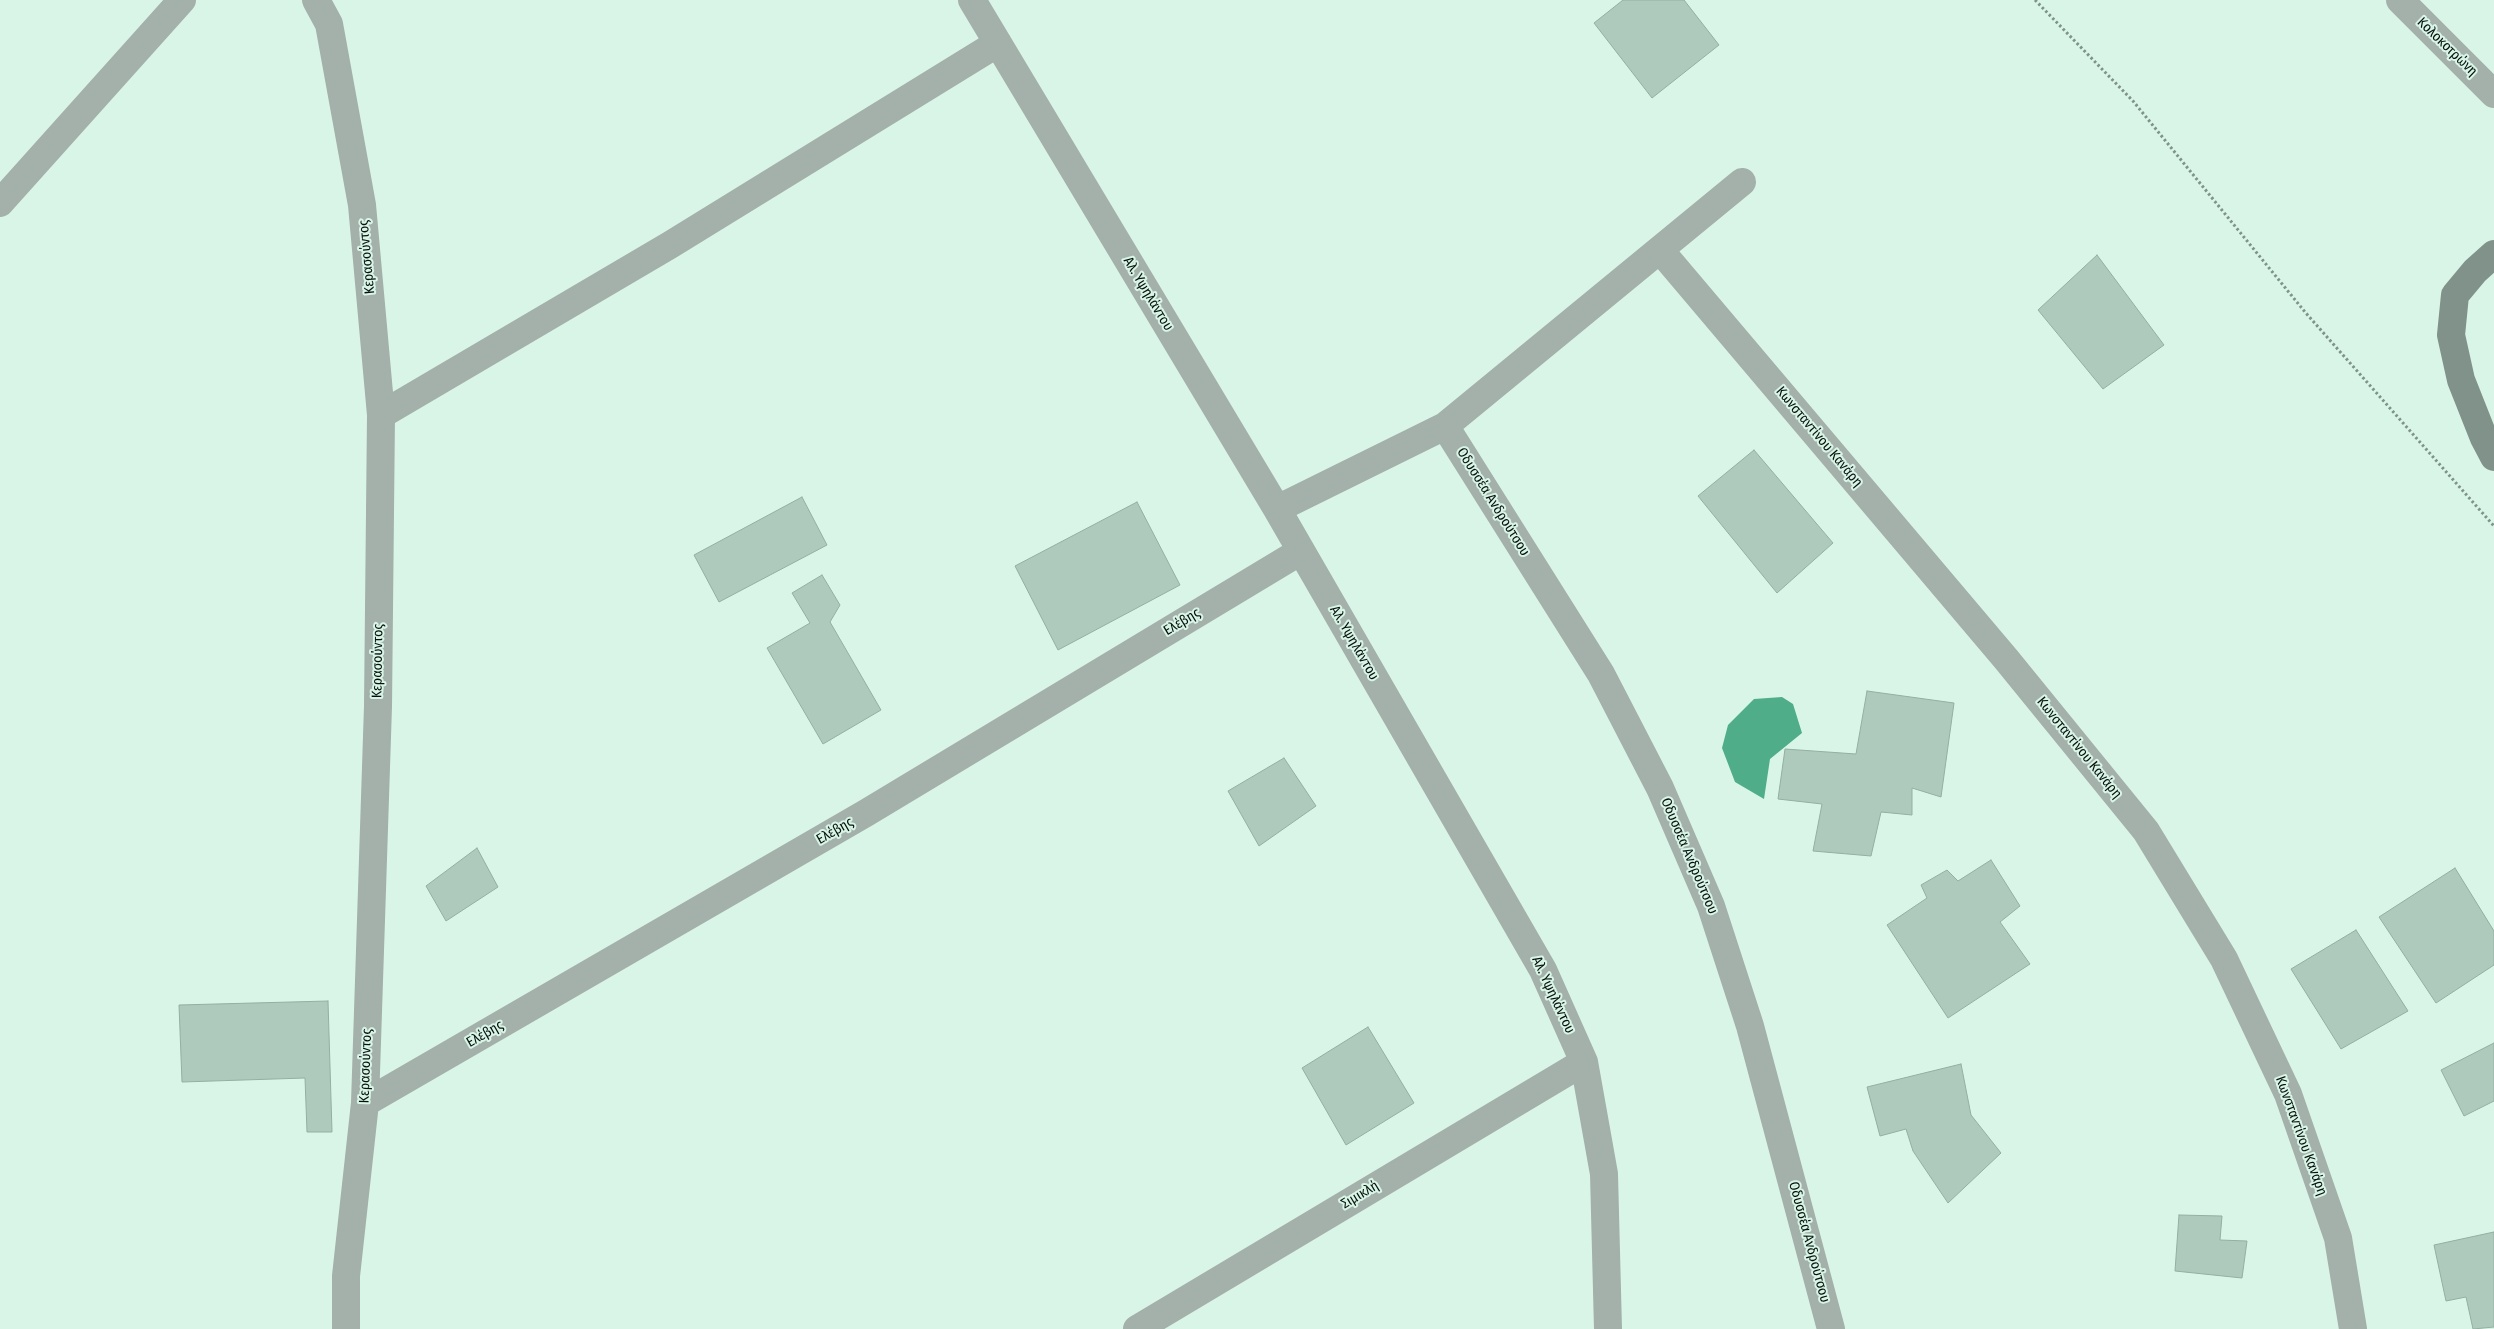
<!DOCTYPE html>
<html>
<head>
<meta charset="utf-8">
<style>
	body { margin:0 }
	canvas { display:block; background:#d8f5e7 }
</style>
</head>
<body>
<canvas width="2494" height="1329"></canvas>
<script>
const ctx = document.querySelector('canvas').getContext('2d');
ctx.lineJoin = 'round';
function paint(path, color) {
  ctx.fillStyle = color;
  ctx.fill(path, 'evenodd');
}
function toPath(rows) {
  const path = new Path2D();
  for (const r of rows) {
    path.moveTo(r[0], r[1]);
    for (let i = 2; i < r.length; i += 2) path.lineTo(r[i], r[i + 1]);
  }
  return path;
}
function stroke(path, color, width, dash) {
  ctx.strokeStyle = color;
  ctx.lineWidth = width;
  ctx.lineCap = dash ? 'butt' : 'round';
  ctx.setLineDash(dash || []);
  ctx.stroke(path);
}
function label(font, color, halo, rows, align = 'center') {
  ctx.font = font + ' "Fira Sans Condensed",sans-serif';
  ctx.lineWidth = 4;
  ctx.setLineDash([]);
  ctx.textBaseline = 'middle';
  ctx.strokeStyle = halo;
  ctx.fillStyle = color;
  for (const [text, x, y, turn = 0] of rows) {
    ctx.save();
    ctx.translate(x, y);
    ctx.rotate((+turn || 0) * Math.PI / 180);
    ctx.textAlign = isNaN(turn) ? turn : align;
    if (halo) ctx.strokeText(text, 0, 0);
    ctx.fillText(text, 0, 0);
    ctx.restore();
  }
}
paint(toPath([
	[1782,697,1793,704,1802,733,1770,759,1764,799,1735,782,1722,748,1728,725,1754,699]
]), '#50ad89');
const building = toPath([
	[1623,0,1684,0,1719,45,1652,98,1594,23,1623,0],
	[2097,255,2164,345,2103,389,2038,310,2097,255],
	[1754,450,1833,543,1777,593,1698,496,1754,450],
	[802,497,827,545,719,602,694,555,802,497],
	[1137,502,1180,585,1058,650,1015,566,1137,502],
	[822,575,840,605,830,622,881,710,823,744,767,648,810,623,792,593,822,575],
	[1867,691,1954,703,1941,797,1912,788,1912,815,1881,812,1871,856,1813,851,1822,804,1778,799,1785,749,1856,754,1867,691],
	[1284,758,1316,806,1259,846,1228,791,1284,758],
	[477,848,498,887,446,921,426,886,477,848],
	[1991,860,2020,906,2000,922,2030,964,1948,1018,1887,925,1927,898,1921,885,1947,870,1958,881,1991,860],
	[2455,868,2494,931,2494,965,2436,1003,2379,917,2455,868],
	[2356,930,2408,1011,2341,1049,2291,969,2356,930],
	[328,1001,332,1132,307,1132,305,1078,182,1082,179,1005,328,1001],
	[1368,1027,1414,1103,1346,1145,1302,1068,1368,1027],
	[2494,1043,2494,1101,2464,1116,2441,1070,2494,1043],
	[1961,1064,1971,1115,2001,1153,1948,1203,1913,1151,1906,1129,1880,1136,1867,1087,1961,1064],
	[2179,1215,2222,1216,2220,1240,2247,1241,2242,1278,2175,1271,2179,1215],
	[2494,1232,2494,1327,2473,1329,2466,1297,2446,1301,2434,1245,2494,1232]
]);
paint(building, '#aecabd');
stroke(building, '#94afa2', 1);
stroke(toPath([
	[2035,0,2133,101,2305,312,2494,526]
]), '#7f938a', 3, [2.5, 2.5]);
stroke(toPath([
	[316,0,329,24,362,205,381,415,378,706,365,1103,346,1276,346,1329],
	[972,0,1277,509,1543,970,1584,1062,1604,1174,1608,1329],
	[2400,0,2494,94],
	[0,203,182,0],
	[1660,250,2006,659,2146,831,2224,959,2288,1094,2338,1238,2353,1329],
	[381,415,670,245,998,43],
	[1445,426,1601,674,1660,788,1711,906,1750,1026,1831,1329],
	[1277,509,1445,426,1742,182],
	[365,1103,866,813,1301,551],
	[1137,1329,1584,1062]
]), '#a4b0aa', 28);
stroke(toPath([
	[2494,254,2475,271,2455,295,2451,335,2461,380,2484,438,2494,457]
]), '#80928a', 28);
label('14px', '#07100c', '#d8f5e7', [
	["Κολοκοτρώνη",2447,47,44],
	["Κερασούντος",367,257,-95],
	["Αλ. Υψηλάντου",1148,294,59],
	["Κωνσταντίνου Κανάρη",1819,437,50],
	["Οδυσσέα Ανδρούτσου",1493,502,58],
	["Ελέβης",1182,622,-31],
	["Αλ. Υψηλάντου",1354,643,60],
	["Κερασούντος",378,661,-89],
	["Κωνσταντίνου Κανάρη",2079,748,51],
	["Ελέβης",835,831,-30],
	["Οδυσσέα Ανδρούτσου",1689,856,67],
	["Αλ. Υψηλάντου",1553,995,65],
	["Ελέβης",485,1034,-30],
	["Κερασούντος",366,1066,-88],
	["Κωνσταντίνου Κανάρη",2301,1136,70],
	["Σιμικλή",1360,1195,-31],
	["Οδυσσέα Ανδρούτσου",1809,1242,75]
]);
</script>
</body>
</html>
